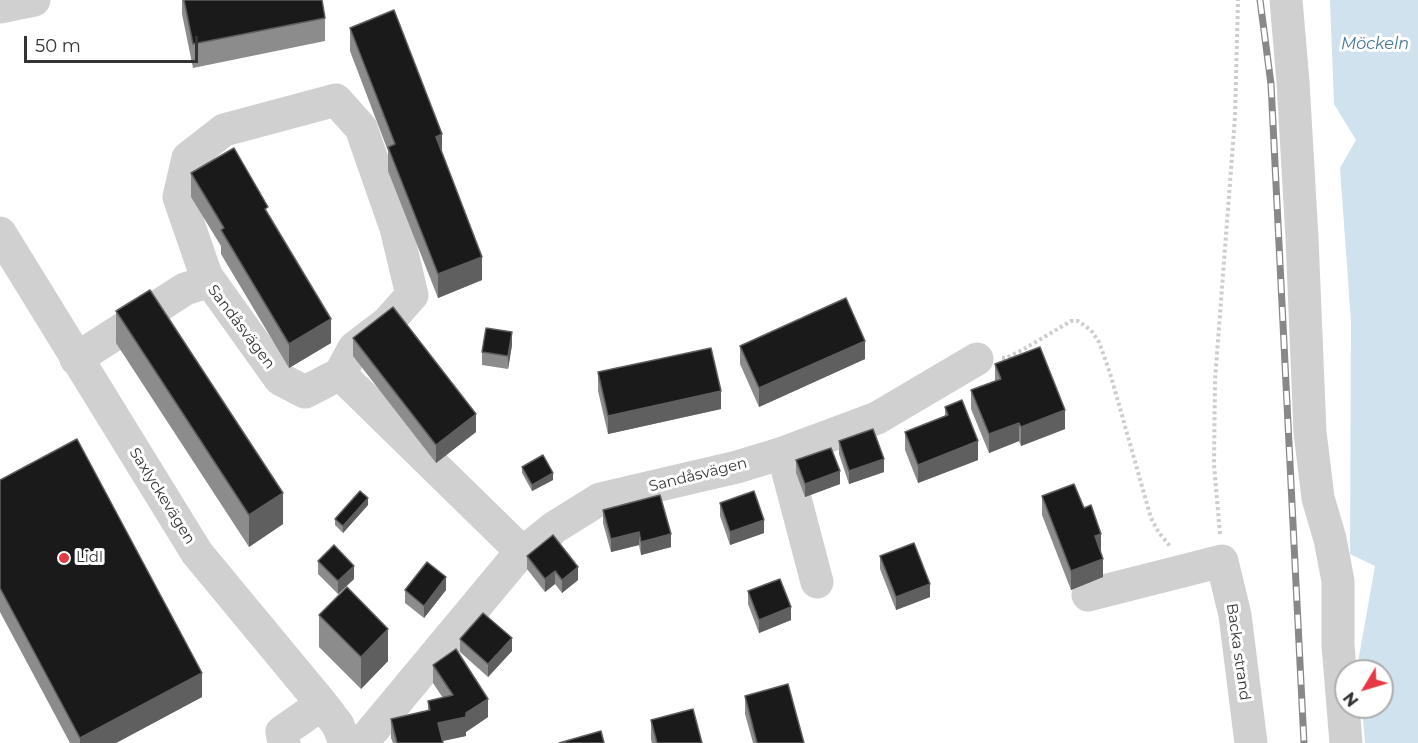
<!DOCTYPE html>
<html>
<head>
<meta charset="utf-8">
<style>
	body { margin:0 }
	#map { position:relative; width:1418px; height:743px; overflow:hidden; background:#fff; font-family:Montserrat,sans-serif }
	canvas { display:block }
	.north { position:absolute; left:1334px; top:659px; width:60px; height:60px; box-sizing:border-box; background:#fff; border:2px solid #adadad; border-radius:50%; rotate:232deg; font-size:16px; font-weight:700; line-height:24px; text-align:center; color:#333 }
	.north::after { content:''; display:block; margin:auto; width:21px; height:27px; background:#e63946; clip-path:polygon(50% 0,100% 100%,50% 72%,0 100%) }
	.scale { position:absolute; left:24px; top:36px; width:174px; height:27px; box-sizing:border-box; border:3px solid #333; border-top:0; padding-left:8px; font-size:18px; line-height:21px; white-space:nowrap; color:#333; -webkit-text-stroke:4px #fff; paint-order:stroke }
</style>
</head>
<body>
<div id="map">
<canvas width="1418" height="743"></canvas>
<div class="north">N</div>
<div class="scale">50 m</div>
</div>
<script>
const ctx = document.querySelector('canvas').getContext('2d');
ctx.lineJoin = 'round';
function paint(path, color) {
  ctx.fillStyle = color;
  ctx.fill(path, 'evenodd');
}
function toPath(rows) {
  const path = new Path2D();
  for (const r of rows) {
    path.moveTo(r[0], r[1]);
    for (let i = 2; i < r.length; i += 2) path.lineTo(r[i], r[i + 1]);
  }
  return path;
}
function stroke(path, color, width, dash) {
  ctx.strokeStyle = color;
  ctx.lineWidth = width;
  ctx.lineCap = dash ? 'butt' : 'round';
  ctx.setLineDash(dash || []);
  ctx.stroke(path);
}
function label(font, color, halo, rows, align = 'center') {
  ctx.font = font + ' Montserrat,sans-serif';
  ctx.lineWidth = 6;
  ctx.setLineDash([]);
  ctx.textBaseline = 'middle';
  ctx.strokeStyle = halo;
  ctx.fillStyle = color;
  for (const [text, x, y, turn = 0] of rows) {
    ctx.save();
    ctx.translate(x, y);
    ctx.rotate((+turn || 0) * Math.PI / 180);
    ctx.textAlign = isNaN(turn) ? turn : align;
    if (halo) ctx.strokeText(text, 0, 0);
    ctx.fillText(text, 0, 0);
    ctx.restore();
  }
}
paint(toPath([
	[1330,0,1418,0,1418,743,1365,743,1362,707,1382,707,1382,671,1359,671,1358,662,1375,566,1350,554,1351,322,1340,168,1356,140,1334,104]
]), '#cfe2ee');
stroke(toPath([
	[1002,358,1006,358,1024,349,1071,321,1078,321,1091,330,1099,342,1110,373,1151,518,1159,533,1170,546],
	[1220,534,1214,465,1215,380,1235,117,1238,0]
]), '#cdcdcd', 4, [3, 3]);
stroke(toPath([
	[1286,0,1293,82,1302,238,1310,432,1318,498,1330,539,1338,581,1338,645,1346,743],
	[0,7,34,0],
	[0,233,197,553,322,704,338,725,345,743],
	[208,281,179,197,188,158,224,130,336,100,361,128,396,228,412,295,388,322,354,348,340,374],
	[76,359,185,289,210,281,280,379,305,392,340,374,523,553],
	[783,453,817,582],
	[1088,595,1222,561,1235,615,1251,743],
	[284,743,282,732,322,704],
	[362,743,515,559,555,527,600,499,737,467,783,453,877,418,977,359]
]), '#d0d0d0', 33);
const rail = toPath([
	[1260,0,1271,84,1304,743]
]);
stroke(rail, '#888', 7);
stroke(rail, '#fff', 4.5, [14]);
paint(toPath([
	[182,0,322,0,325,18,325,41,193,68,182,14],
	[350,28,442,154,482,280,438,298,388,171,388,151,350,51],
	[191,173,268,214,331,343,289,368,221,254,221,246,191,197],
	[116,311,283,524,249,547,116,343],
	[353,338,476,432,436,463,353,356],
	[512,345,508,369,482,365,482,352],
	[740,346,865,359,759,407,740,364],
	[995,364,1065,429,1021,446,1019,441,989,453,971,409,971,390,995,381],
	[598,372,721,409,608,434,598,391],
	[945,407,978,460,918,483,905,450,905,432,945,416],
	[839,441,884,472,849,484,839,454],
	[796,460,840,484,805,497,796,473],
	[522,467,553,480,532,491,522,473],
	[0,480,202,697,116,743,70,743,0,612],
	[1042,496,1101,552,1103,577,1071,590,1042,515],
	[720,503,764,533,730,545,720,516],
	[368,505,343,533,335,525,335,519],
	[603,510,671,547,641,555,639,545,611,552,603,523],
	[527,556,578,580,562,593,555,584,545,592,527,569],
	[880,556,930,597,896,610,880,569],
	[318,561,354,579,338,594,318,574],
	[405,590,446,590,424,618,405,603],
	[748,591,791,620,759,633,748,604],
	[319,615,388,661,361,689,319,647],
	[460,639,512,651,488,677,460,652],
	[433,665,488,717,466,732,466,736,442,741,443,743,393,743,391,738,391,719,428,711,428,701,443,698,433,683],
	[745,696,804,743,753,743,745,714],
	[651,720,702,743,652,743,651,739]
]), '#8c8c8c');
paint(toPath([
	[442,134,442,158,436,137],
	[482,257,482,280,438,298,438,274],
	[331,319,331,343,289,368,289,344],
	[512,332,512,345,508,369,508,356],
	[865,341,865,359,759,407,759,388],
	[721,391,721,409,608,434,608,416],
	[1065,410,1065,429,1021,446,1021,427],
	[476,414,476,432,436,463,436,445],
	[1019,423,1019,441,989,453,989,434],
	[978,441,978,460,918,483,918,465],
	[884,459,884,472,849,484,849,471],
	[840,471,840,484,805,497,805,484],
	[553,473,553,480,532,491,532,485],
	[283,493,283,524,249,547,249,515],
	[368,498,368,505,343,533,343,526],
	[764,520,764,533,730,545,730,532],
	[639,532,639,545,611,552,611,539],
	[671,534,671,547,641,555,641,542],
	[1101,534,1101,552,1095,555,1095,536],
	[1103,559,1103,577,1071,590,1071,571],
	[354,566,354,579,338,594,338,581],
	[578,567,578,580,562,593,562,580],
	[555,571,555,584,545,592,545,579],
	[446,577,446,590,424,618,424,606],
	[930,584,930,597,896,610,896,597],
	[791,607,791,620,759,633,759,620],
	[388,629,388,661,361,689,361,657],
	[512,638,512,651,488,677,488,664],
	[202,673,202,697,116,743,80,743,80,738],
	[488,699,488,717,466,732,466,736,438,742,438,723,466,713]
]), '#5f5f5f');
const building = toPath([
	[184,0,322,0,325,18,193,44,184,0],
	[394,10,442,134,436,137,482,257,438,274,388,147,395,144,350,28,394,10],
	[234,148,268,207,265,209,331,319,289,344,221,230,224,228,191,173,234,148],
	[150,290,283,493,249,515,116,311,150,290],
	[846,298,865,341,759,388,740,346,846,298],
	[393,307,476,414,436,445,353,338,393,307],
	[486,328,512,332,508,356,482,352,486,328],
	[1040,347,1065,410,1021,427,1019,423,989,434,971,390,1001,379,995,364,1040,347],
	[711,348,721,391,608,416,598,372,711,348],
	[962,400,978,441,918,465,905,432,948,415,945,407,962,400],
	[873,429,884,459,849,471,839,441,873,429],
	[77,439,202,673,80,738,0,588,0,480,77,439],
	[831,448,840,471,805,484,796,460,831,448],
	[543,455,553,473,532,485,522,467,543,455],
	[1074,484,1084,508,1091,505,1101,534,1095,536,1103,559,1071,571,1042,496,1074,484],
	[360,491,368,498,343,526,335,519,360,491],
	[754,491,764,520,730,532,720,503,754,491],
	[660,495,671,534,641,542,639,532,611,539,603,510,660,495],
	[553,535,578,567,562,580,555,571,545,579,527,556,553,535],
	[914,543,930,584,896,597,880,556,914,543],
	[334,545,354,566,338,581,318,561,334,545],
	[427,562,446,577,424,606,405,590,427,562],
	[780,579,791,607,759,620,748,591,780,579],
	[347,587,388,629,361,657,319,615,347,587],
	[483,613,512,638,488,664,460,639,483,613],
	[456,649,488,699,466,713,466,717,438,723,443,743,397,743,391,719,430,710,428,701,453,695,433,665,456,649],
	[788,684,804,743,757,743,745,696,788,684],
	[693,709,702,743,657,743,651,720,693,709],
	[601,731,604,743,559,743,601,731]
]);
paint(building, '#1a1a1a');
stroke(building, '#5f5f5f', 1.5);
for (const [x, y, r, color] of [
	[64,558,6,"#e63946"]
]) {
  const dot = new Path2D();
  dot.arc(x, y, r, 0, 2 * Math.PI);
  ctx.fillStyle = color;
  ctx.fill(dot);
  stroke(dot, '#fff', 2);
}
label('15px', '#333', '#fff', [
	["Sandåsvägen",241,327,53],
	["Sandåsvägen",698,475,-14],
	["Saxlyckevägen",162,496,58],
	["Backa strand",1238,652,82]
]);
label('15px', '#333', '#fff', [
	["Lidl",76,558]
], 'left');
label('italic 16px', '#3f7597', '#fff', [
	["Möckeln",1375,44]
]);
</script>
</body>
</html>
